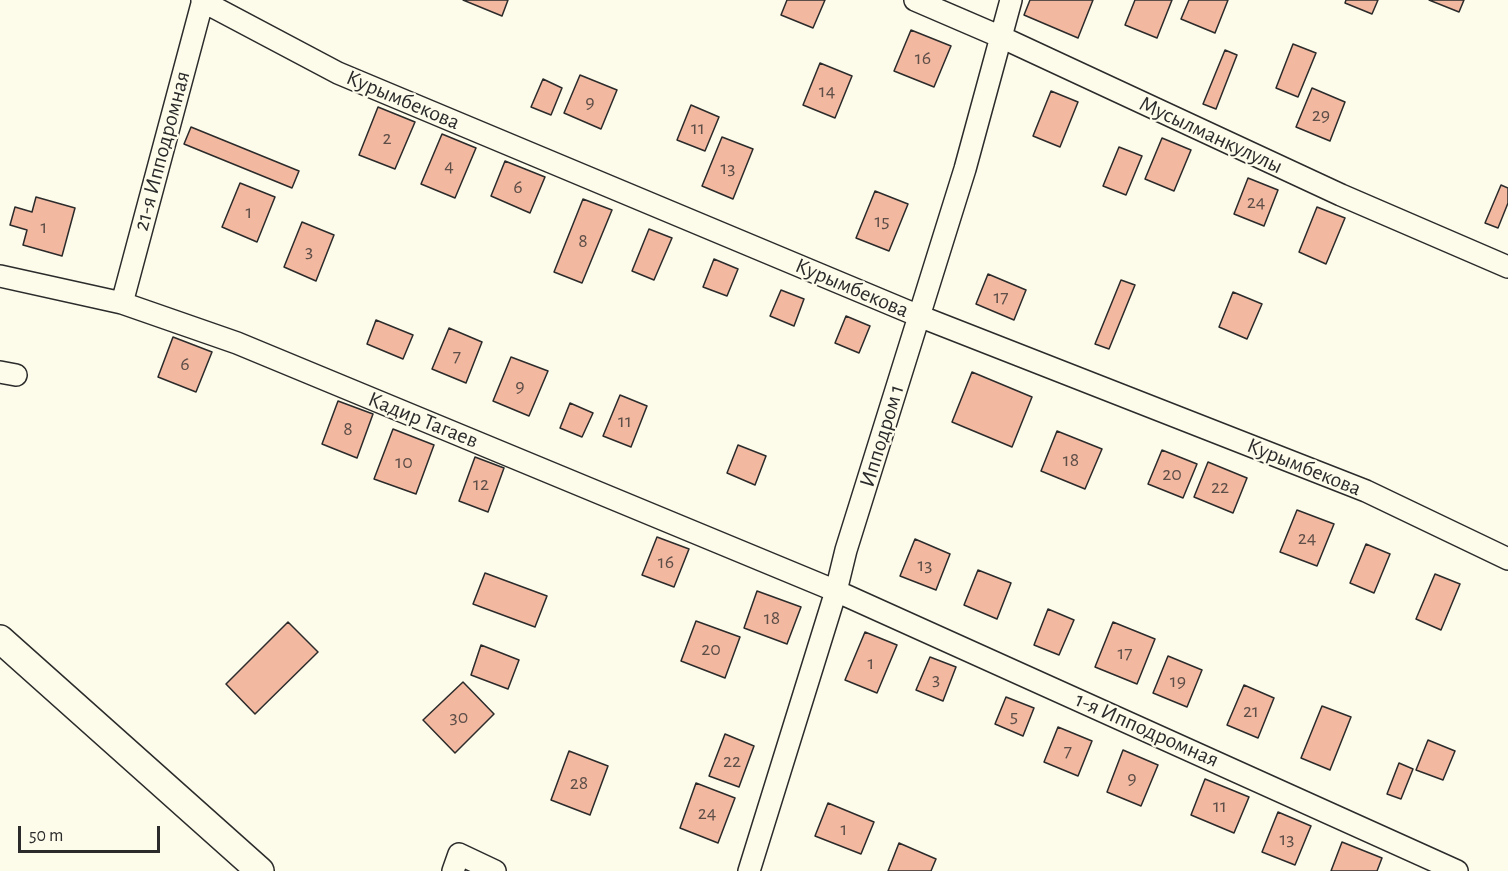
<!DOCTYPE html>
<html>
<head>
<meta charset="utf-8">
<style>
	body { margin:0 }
	#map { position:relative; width:1508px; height:871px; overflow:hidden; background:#fdfbea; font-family:"Alegreya Sans",sans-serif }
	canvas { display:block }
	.scale { position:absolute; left:18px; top:826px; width:142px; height:27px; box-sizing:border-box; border:3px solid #2b2b2b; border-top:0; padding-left:8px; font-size:18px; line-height:21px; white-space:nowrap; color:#2b2b2b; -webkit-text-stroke:4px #fdfbea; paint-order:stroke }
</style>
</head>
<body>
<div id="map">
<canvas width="1508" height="871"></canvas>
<div class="scale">50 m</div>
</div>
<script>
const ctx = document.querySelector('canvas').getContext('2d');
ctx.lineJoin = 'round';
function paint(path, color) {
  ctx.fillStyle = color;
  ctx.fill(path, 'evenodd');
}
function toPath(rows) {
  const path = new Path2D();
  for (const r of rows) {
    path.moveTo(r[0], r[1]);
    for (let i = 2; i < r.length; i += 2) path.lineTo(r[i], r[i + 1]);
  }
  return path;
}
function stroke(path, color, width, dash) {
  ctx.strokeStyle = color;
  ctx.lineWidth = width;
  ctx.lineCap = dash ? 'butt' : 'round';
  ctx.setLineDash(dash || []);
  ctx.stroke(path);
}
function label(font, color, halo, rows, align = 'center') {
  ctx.font = font + ' "Alegreya Sans",sans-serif';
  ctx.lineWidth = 4.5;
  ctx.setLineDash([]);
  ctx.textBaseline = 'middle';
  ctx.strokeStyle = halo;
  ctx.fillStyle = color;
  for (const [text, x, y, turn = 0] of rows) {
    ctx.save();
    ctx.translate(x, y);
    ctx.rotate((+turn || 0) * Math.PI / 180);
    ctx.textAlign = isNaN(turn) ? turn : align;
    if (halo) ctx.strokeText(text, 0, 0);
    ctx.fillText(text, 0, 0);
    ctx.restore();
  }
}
const building = toPath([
	[463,0,508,0,502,16,463,0],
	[787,0,825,0,813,28,781,15,787,0],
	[1030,0,1093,0,1078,38,1024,15,1030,0],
	[1135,0,1172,0,1157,38,1125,25,1135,0],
	[1189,0,1228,0,1215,33,1181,19,1189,0],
	[1346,0,1378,0,1372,14,1345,3,1346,0],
	[1429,0,1464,0,1459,12,1429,0],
	[911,30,951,46,934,87,894,71,911,30],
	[1293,44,1316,53,1298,97,1276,88,1293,44],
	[1225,50,1237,55,1216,109,1203,104,1225,50],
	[820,63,852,76,835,118,803,105,820,63],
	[580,75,617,90,601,129,564,113,580,75],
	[543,79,562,88,551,115,531,107,543,79],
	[1312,88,1345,102,1330,141,1296,127,1312,88],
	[1051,91,1078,102,1060,147,1033,136,1051,91],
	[691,105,719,117,705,151,677,140,691,105],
	[378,107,415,122,395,169,359,155,378,107],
	[191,127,299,171,292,188,184,144,191,127],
	[442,134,476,148,455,198,421,184,442,134],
	[722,137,753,149,733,199,702,186,722,137],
	[1162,138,1191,150,1174,191,1145,179,1162,138],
	[1119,147,1142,156,1126,195,1103,186,1119,147],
	[505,161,545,177,530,213,491,196,505,161],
	[1248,178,1278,190,1264,226,1234,214,1248,178],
	[240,183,275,197,257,242,222,227,240,183],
	[1501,185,1508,188,1508,203,1498,228,1485,223,1501,185],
	[875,191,908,204,889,251,856,238,875,191],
	[36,197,75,208,62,256,23,245,27,230,10,225,15,207,32,212,36,197],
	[583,199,612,210,582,283,554,272,583,199],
	[1317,207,1345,218,1326,264,1299,252,1317,207],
	[302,222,334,235,316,281,284,267,302,222],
	[649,229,672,238,654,280,632,271,649,229],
	[714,259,738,269,727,296,703,287,714,259],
	[988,274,1026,290,1014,320,976,304,988,274],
	[1121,280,1135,285,1109,349,1095,344,1121,280],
	[781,290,804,299,794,326,770,316,781,290],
	[1233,292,1262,304,1247,339,1219,327,1233,292],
	[846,316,870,326,859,353,835,343,846,316],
	[376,320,413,335,403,359,367,344,376,320],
	[449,328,482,342,466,383,432,369,449,328],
	[173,337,212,352,196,392,158,377,173,337],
	[511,357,548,371,529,416,493,401,511,357],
	[972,372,1032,397,1012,447,952,422,972,372],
	[620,395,647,406,631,447,603,436,620,395],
	[338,401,373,414,357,458,322,444,338,401],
	[570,403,593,413,582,437,560,428,570,403],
	[393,429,434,445,416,494,374,479,393,429],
	[1057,431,1102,449,1085,489,1041,471,1057,431],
	[738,445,766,456,755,485,727,473,738,445],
	[1162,450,1197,464,1183,498,1148,484,1162,450],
	[475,457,504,468,488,512,459,501,475,457],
	[1208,462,1247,478,1233,513,1194,497,1208,462],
	[1297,510,1334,524,1317,566,1280,552,1297,510],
	[657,537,689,549,674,587,642,575,657,537],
	[915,539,950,554,936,590,900,576,915,539],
	[1366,544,1390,554,1374,593,1350,583,1366,544],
	[978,570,1011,583,997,619,964,605,978,570],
	[485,573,547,596,535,627,473,604,485,573],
	[1435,574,1460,584,1441,630,1416,619,1435,574],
	[757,591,801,607,787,644,744,628,757,591],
	[1048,609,1074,620,1059,655,1034,645,1048,609],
	[696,621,740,637,725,678,681,661,696,621],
	[288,622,318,652,255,714,226,684,288,622],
	[1113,622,1155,639,1137,684,1095,667,1113,622],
	[865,632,897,645,877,693,845,680,865,632],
	[481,645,519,660,508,689,471,675,481,645],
	[1168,656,1202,670,1187,707,1153,693,1168,656],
	[930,657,956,667,943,701,916,690,930,657],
	[463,682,494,714,455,753,423,720,463,682],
	[1244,685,1274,698,1258,738,1227,725,1244,685],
	[1006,697,1034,708,1023,736,995,724,1006,697],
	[1322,706,1351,717,1330,770,1301,758,1322,706],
	[1058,727,1092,741,1078,776,1044,762,1058,727],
	[725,734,754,746,739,787,709,776,725,734],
	[1428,740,1455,751,1443,780,1416,770,1428,740],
	[1123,750,1158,765,1141,806,1107,792,1123,750],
	[569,751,608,766,590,815,551,800,569,751],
	[1399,763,1413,769,1401,799,1387,794,1399,763],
	[1205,779,1249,797,1234,833,1191,815,1205,779],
	[696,783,735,798,718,843,680,828,696,783],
	[828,803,874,822,861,854,815,836,828,803],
	[1278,812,1311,826,1295,865,1262,852,1278,812],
	[1342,842,1382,858,1377,871,1331,871,1342,842],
	[899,843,936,859,931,871,888,871,899,843]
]);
paint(building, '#f2b8a0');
stroke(building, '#2b2b2b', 1.5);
const minor = toPath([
	[915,0,1001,37,1341,195,1508,267],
	[202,1,338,73,919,316,1366,491,1508,559],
	[0,276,122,303,237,343,836,591,1457,871],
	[122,303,203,0],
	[0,372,16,375],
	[453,871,459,854,495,871],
	[749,871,836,591,846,550,965,169,1011,0]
]);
const major = toPath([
	[0,639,260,871]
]);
stroke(minor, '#2b2b2b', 24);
stroke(major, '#2b2b2b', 30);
stroke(minor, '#fdfbea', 21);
stroke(major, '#fdfbea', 27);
label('20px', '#5d4e48', null, [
	["16",923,58],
	["14",827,91],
	["9",590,102],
	["29",1321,115],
	["11",698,128],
	["2",387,138],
	["4",449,166],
	["13",728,168],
	["6",518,187],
	["24",1256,202],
	["1",249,212],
	["15",882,221],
	["1",44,227],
	["8",583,241],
	["3",309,251],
	["17",1001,297],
	["7",457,356],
	["6",185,364],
	["9",520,386],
	["11",625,421],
	["8",348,429],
	["18",1071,460],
	["10",404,462],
	["20",1172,474],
	["12",481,484],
	["22",1220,487],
	["24",1307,538],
	["16",666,562],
	["13",925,565],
	["18",772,618],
	["20",711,649],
	["17",1125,653],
	["1",871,663],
	["3",936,679],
	["19",1178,681],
	["21",1251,711],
	["5",1014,716],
	["30",459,717],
	["7",1068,751],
	["22",732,761],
	["9",1132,778],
	["28",579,783],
	["11",1220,806],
	["24",707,813],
	["1",844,829],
	["13",1287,839]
]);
label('22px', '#2b2b2b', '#fdfbea', [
	["Курымбекова",403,100,23],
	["Мусылманкулулы",1211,135,25],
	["21-я Ипподромная",162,151,-75],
	["Курымбекова",852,288,23],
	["Кадир Тагаев",423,420,22],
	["Ипподром 1",882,436,-73],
	["Курымбекова",1304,467,22],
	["1-я Ипподромная",1147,730,24]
]);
</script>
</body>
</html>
